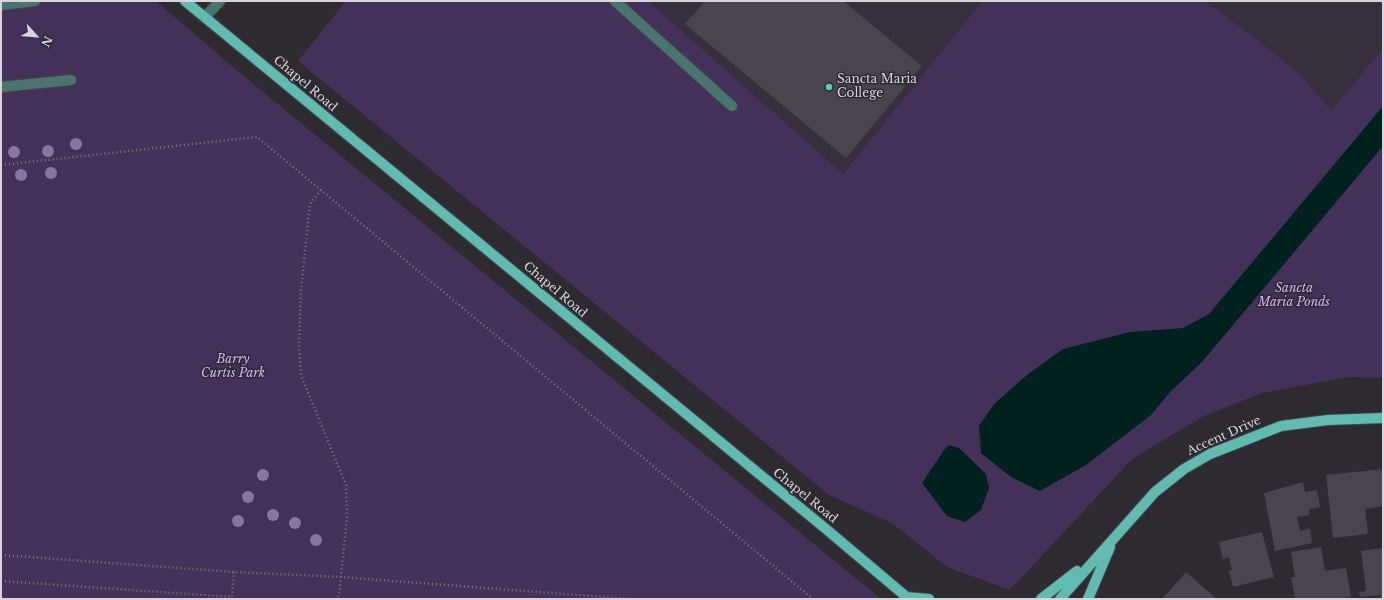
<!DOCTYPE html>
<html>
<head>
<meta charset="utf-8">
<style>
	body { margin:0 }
	#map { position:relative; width:1384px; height:600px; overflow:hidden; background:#2d2a30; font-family:"Libre Baskerville",serif }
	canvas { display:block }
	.frame { position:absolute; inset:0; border:2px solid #d7d5d9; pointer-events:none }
	.north { position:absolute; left:16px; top:16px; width:40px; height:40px; -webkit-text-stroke:3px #2d2a30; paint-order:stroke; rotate:117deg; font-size:11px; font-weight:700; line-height:16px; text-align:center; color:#d7d5d9 }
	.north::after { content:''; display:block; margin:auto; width:14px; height:18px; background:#d7d5d9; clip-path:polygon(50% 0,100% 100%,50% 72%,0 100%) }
</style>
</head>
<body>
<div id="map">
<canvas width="1384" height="600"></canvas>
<div class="frame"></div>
<div class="north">N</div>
</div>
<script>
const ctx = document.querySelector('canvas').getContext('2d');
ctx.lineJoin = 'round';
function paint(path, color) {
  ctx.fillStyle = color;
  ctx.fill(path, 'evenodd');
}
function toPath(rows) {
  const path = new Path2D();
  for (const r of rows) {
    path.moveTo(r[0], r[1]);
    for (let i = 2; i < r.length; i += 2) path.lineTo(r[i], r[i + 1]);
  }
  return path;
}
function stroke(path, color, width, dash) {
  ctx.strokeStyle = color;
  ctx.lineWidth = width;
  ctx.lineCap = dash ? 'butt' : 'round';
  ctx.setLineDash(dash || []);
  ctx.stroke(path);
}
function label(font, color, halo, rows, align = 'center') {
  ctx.font = font + ' "Libre Baskerville",serif';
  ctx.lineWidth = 3;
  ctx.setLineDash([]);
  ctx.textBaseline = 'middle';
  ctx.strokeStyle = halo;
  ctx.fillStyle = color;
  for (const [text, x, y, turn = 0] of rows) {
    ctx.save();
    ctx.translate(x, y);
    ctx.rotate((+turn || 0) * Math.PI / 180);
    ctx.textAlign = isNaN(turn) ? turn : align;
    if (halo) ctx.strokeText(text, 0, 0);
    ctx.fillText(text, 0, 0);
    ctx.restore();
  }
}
paint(toPath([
	[648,1,982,1,843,174],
	[1205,1,1383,1,1383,48,1331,111,1303,77]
]), '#35303c');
paint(toPath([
	[1,1,156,1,240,73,881,599,1,599],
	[346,1,648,1,843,174,982,1,1205,1,1259,41,1303,77,1331,111,1383,48,1383,378,1349,377,1262,393,1204,416,1132,459,1010,590,947,567,892,523,829,495,298,61]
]), '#443159');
paint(toPath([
	[1383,106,1383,146,1202,362,1171,391,1151,415,1086,465,1040,491,1011,477,981,453,979,426,994,404,1027,375,1063,349,1130,332,1183,328,1209,314],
	[949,445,959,448,986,474,989,488,981,510,965,522,947,516,922,483,944,450]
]), '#00211d');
paint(toPath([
	[705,1,843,1,922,66,846,158,685,24],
	[1383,469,1383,506,1365,509,1368,534,1333,538,1326,475],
	[1303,482,1305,492,1317,490,1320,507,1309,509,1309,515,1297,517,1300,531,1310,529,1312,543,1275,551,1264,493],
	[1262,532,1274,577,1233,587,1229,571,1232,570,1229,557,1223,559,1219,542],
	[1321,547,1325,571,1346,568,1351,597,1338,599,1295,599,1291,577,1295,577,1291,552],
	[1383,548,1383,599,1381,599,1380,595,1360,597,1359,592,1366,591,1361,551],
	[1186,572,1217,599,1162,599]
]), '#48454c');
const minor = toPath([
	[615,1,732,106],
	[1,5,35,1],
	[205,17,220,1],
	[1,87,71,80]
]);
const major = toPath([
	[185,1,826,529,909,599],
	[906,597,929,599],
	[1041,599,1077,571],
	[1060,599,1155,492,1184,469,1210,454,1281,426,1328,420,1383,418],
	[1088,599,1110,547]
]);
stroke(minor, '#48454b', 12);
stroke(major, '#48454b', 12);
stroke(toPath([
	[1,165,257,137,813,599],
	[321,190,310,204,301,290,299,346,301,375,346,485,347,518,339,594,337,599],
	[1,555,234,572,341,577,630,599],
	[1,581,232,597,234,572]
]), '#7b797e', 2.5, [1, 3]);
stroke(minor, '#4a746e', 10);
stroke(major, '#60bcb0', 10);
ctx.fillStyle = '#8975a0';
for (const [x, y] of [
	[76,144],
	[48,151],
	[14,152],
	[51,173],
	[21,175],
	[263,475],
	[248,497],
	[273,515],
	[238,521],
	[295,523],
	[316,540]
]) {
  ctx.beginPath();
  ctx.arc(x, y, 6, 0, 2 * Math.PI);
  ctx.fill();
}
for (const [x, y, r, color] of [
	[829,87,4,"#58cebf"]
]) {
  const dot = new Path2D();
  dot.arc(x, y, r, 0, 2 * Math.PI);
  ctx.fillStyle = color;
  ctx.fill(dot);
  stroke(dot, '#2d2a30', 1.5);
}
label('12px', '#d7d5d9', '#2d2a30', [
	["Sancta Maria",837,80],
	["College",837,94]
], 'left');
label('12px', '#d7d5d9', '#2d2a30', [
	["Chapel Road",305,84,40],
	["Chapel Road",555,290,40],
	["Accent Drive",1224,436,-24],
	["Chapel Road",805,496,39]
]);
label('italic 12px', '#d4b2fc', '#2d2a30', [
	["Sancta",1294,289],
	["Maria Ponds",1294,303],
	["Barry",233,360],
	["Curtis Park",233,374]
]);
</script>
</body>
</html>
